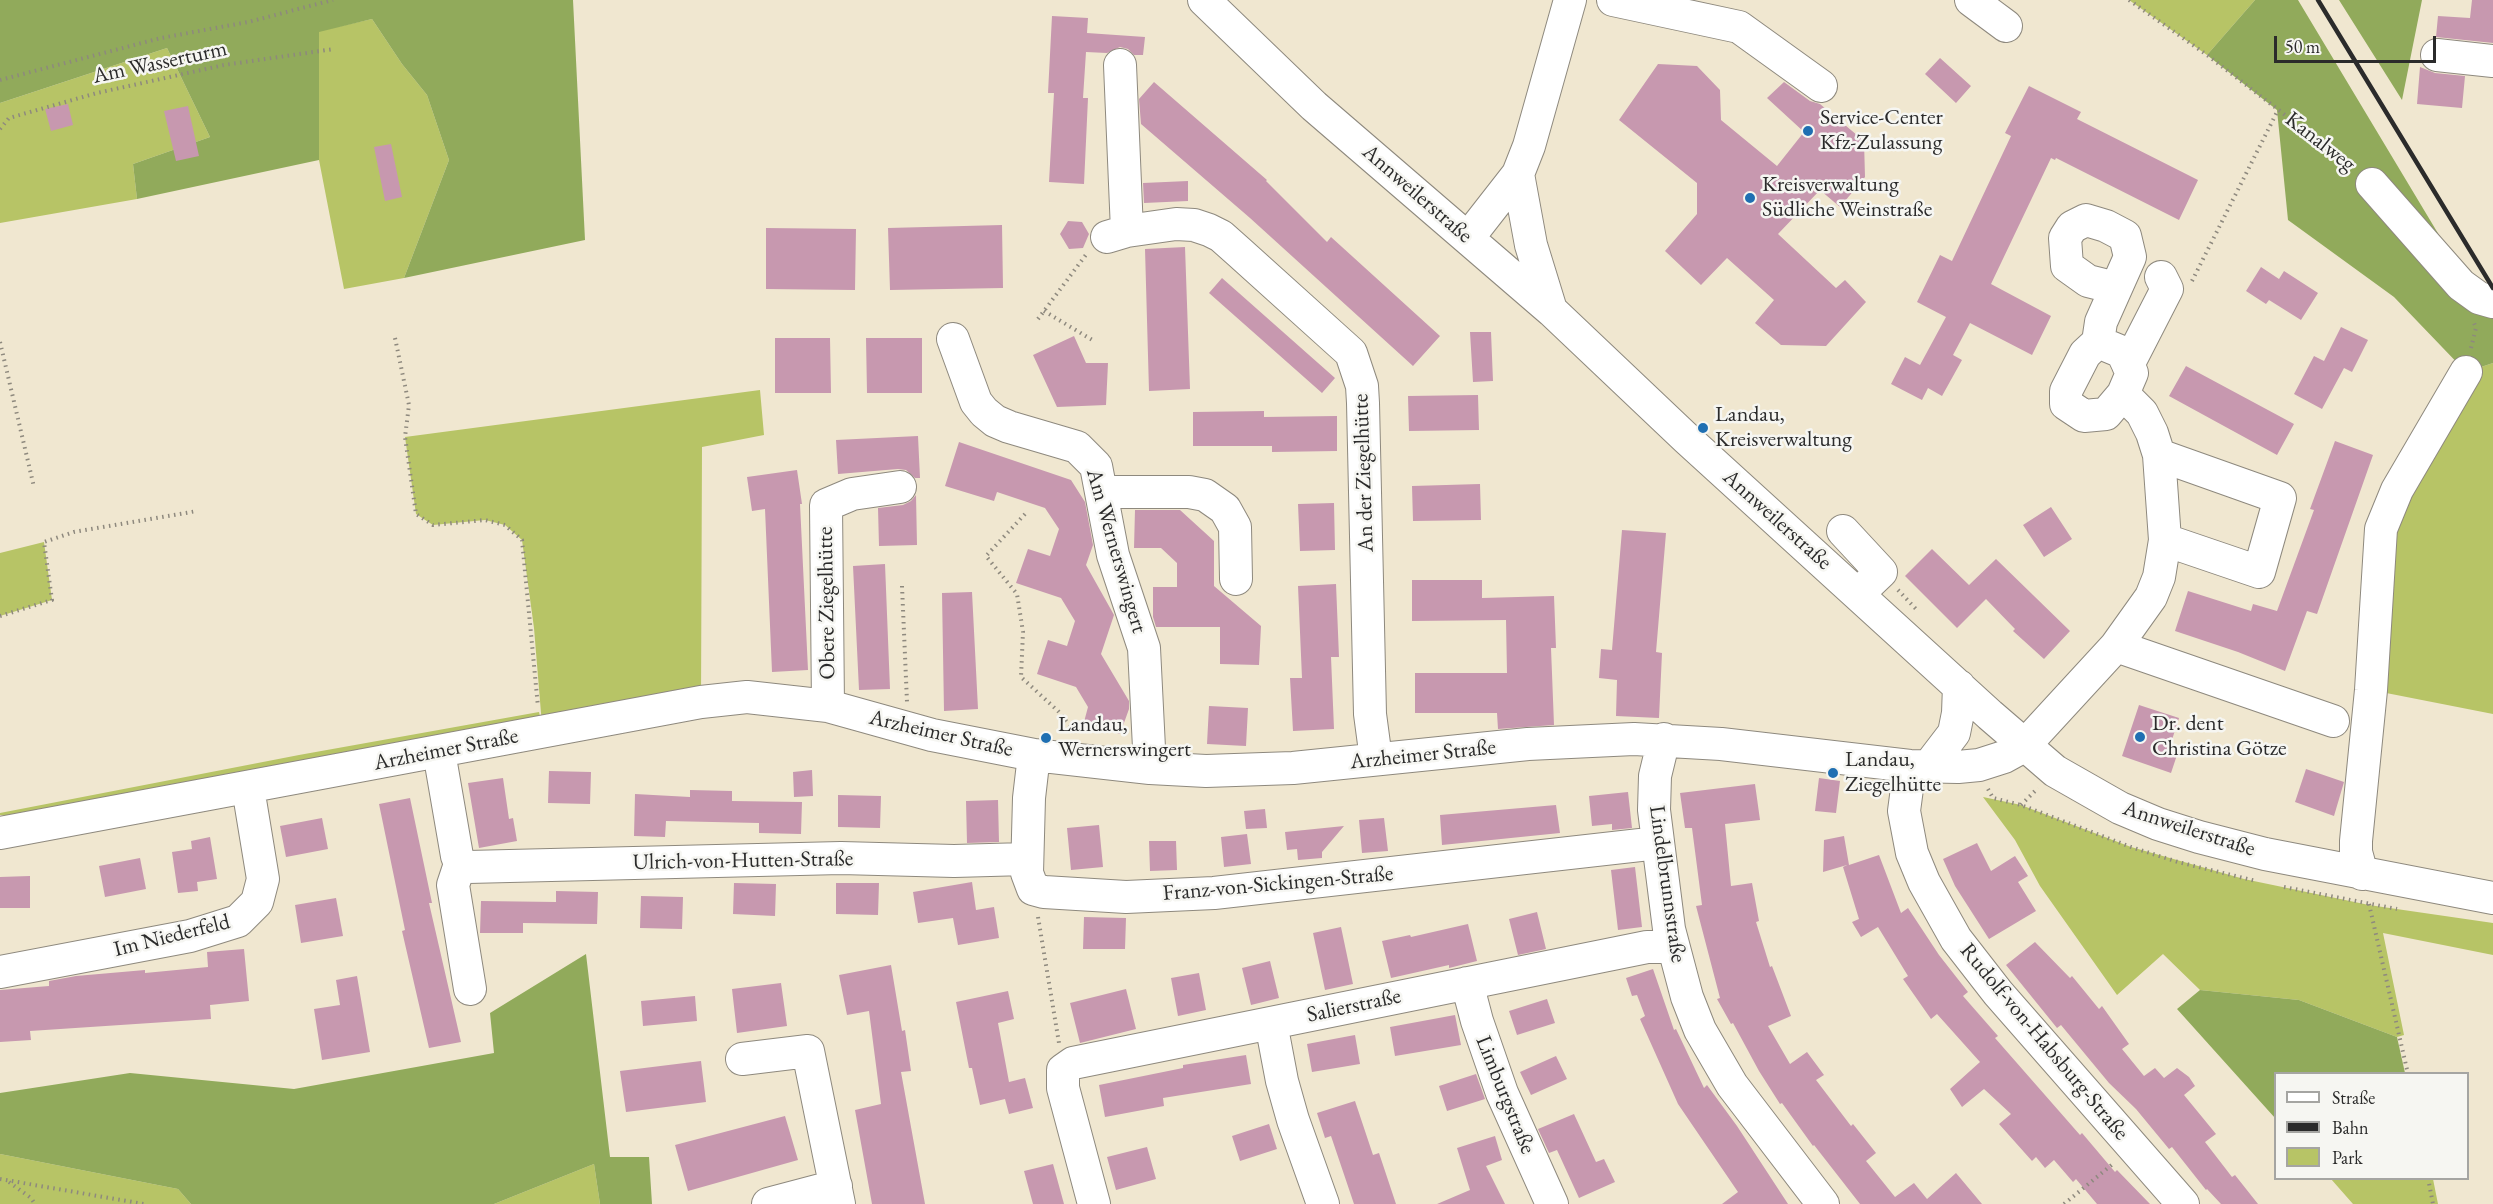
<!DOCTYPE html>
<html>
<head>
<meta charset="utf-8">
<style>
	body { margin:0 }
	#map { position:relative; width:2493px; height:1204px; overflow:hidden; background:#f0e7d0; font-family:"EB Garamond",serif }
	canvas { display:block }
	.legend { position:absolute; left:2274px; top:1072px; width:195px; height:108px; box-sizing:border-box; background:#f6f6f2; border:2px solid #a5a5a2; margin:0; padding:8px 10px; list-style:none; font-size:18px; color:#2b2b2b }
	.legend li { display:flex; align-items:center; gap:12px; height:30px }
	.legend b { width:30px; border:2px solid #a5a5a2 }
	.scale { position:absolute; left:2274px; top:36px; width:162px; height:27px; box-sizing:border-box; border:3px solid #2b2b2b; border-top:0; padding-left:8px; font-size:18px; line-height:21px; white-space:nowrap; color:#2b2b2b; -webkit-text-stroke:4px #f6f6f2; paint-order:stroke }
</style>
</head>
<body>
<div id="map">
<canvas width="2493" height="1204"></canvas>
<ul class="legend">
<li><b style="height:8px;background:#fff"></b>Straße</li>
<li><b style="height:8px;background:#2b2b2b"></b>Bahn</li>
<li><b style="height:16px;background:#b7c466"></b>Park</li>
</ul>
<div class="scale">50 m</div>
</div>
<script>
const ctx = document.querySelector('canvas').getContext('2d');
ctx.lineJoin = 'round';
function paint(path, color) {
  ctx.fillStyle = color;
  ctx.fill(path, 'evenodd');
}
function toPath(rows) {
  const path = new Path2D();
  for (const r of rows) {
    path.moveTo(r[0], r[1]);
    for (let i = 2; i < r.length; i += 2) path.lineTo(r[i], r[i + 1]);
  }
  return path;
}
function stroke(path, color, width, dash) {
  ctx.strokeStyle = color;
  ctx.lineWidth = width;
  ctx.lineCap = dash ? 'butt' : 'round';
  ctx.setLineDash(dash || []);
  ctx.stroke(path);
}
function label(font, color, halo, rows, align = 'center') {
  ctx.font = font + ' "EB Garamond",serif';
  ctx.lineWidth = 5;
  ctx.setLineDash([]);
  ctx.textBaseline = 'middle';
  ctx.strokeStyle = halo;
  ctx.fillStyle = color;
  for (const [text, x, y, turn = 0] of rows) {
    ctx.save();
    ctx.translate(x, y);
    ctx.rotate((+turn || 0) * Math.PI / 180);
    ctx.textAlign = isNaN(turn) ? turn : align;
    if (halo) ctx.strokeText(text, 0, 0);
    ctx.fillText(text, 0, 0);
    ctx.restore();
  }
}
paint(toPath([
	[2129,0,2255,0,2207,55],
	[372,19,402,64,427,95,449,160,404,278,344,289,319,160,319,31],
	[167,48,210,137,133,164,137,199,0,223,0,103],
	[2493,363,2493,714,2371,690,2379,552,2466,372],
	[760,390,764,435,702,447,701,702,66,821,0,815,0,813,299,755,539,712,542,725,534,628,522,540,505,525,485,520,433,525,416,514,405,437],
	[44,542,52,600,0,616,0,553],
	[1983,797,2021,805,2131,847,2244,879,2369,905,2493,923,2493,955,2383,933,2404,1035,2397,1037,2299,1000,2200,990,2163,954,2117,995,2040,886,2015,840],
	[0,1154,178,1189,191,1204,0,1204],
	[594,1164,600,1204,494,1204],
	[2331,1179,2433,1179,2438,1204,2353,1204]
]), '#b7c466');
paint(toPath([
	[0,0,573,0,585,240,404,278,449,160,427,95,402,64,372,19,319,32,319,160,137,199,133,164,210,137,167,48,0,103],
	[2255,0,2298,0,2439,235,2479,298,2493,310,2493,363,2466,372,2394,297,2288,220,2277,110,2207,55],
	[2339,0,2422,0,2402,100],
	[586,954,610,1157,649,1157,652,1204,600,1204,594,1164,494,1204,191,1204,178,1189,0,1154,0,1093,130,1073,294,1089,494,1053,490,1013],
	[2200,990,2299,1000,2397,1037,2405,1073,2276,1074,2275,1118,2177,1009]
]), '#91aa5b');
paint(toPath([
	[2472,0,2493,0,2493,43,2436,37,2438,16,2470,18],
	[1052,16,1088,18,1087,33,1145,37,1143,55,1134,55,1128,49,1120,47,1107,53,1086,52,1083,98,1088,98,1084,184,1049,182,1054,93,1048,93],
	[1940,58,1971,86,1956,103,1925,74],
	[1658,64,1697,66,1720,90,1721,120,1777,166,1804,132,1767,98,1784,82,1810,101,1820,104,1864,141,1865,177,1840,207,1820,190,1778,234,1836,288,1845,280,1866,302,1826,346,1781,345,1755,323,1774,300,1727,258,1701,285,1665,251,1697,214,1697,183,1619,120],
	[2420,67,2435,73,2465,76,2462,108,2417,104],
	[1154,82,1267,180,1266,181,1327,242,1331,237,1440,336,1413,366,1250,218,1141,124,1139,99],
	[2029,86,2081,112,2077,119,2198,180,2179,220,2056,158,2055,160,2051,158,1991,284,2051,316,2032,355,1970,323,1953,355,1962,360,1942,396,1928,388,1922,400,1891,384,1905,357,1920,365,1946,317,1917,302,1940,255,1952,261,2011,136,2005,133],
	[68,104,73,125,51,131,45,109],
	[188,106,199,156,176,161,164,111],
	[391,144,402,197,385,201,374,147],
	[1188,181,1188,201,1144,203,1143,183],
	[1068,221,1082,222,1089,234,1083,248,1069,249,1060,234],
	[1002,225,1003,288,890,290,888,228],
	[766,228,856,229,855,290,766,289],
	[1185,247,1190,389,1149,391,1145,249],
	[2261,267,2279,279,2284,271,2318,293,2301,320,2269,300,2266,304,2246,291],
	[1222,278,1335,378,1322,393,1209,293],
	[2341,327,2368,340,2352,372,2344,368,2322,409,2294,394,2314,356,2324,361],
	[1470,332,1491,332,1493,381,1473,382],
	[1074,336,1086,363,1108,363,1106,405,1057,407,1033,355],
	[775,338,830,338,831,393,775,393],
	[866,338,922,338,922,393,867,393],
	[2186,366,2294,424,2277,455,2169,396],
	[1478,395,1479,430,1409,431,1408,396],
	[1264,411,1264,417,1337,416,1337,451,1272,452,1272,446,1193,446,1193,412],
	[918,436,920,478,915,478,906,470,898,469,838,474,836,440],
	[2335,441,2373,455,2317,614,2307,611,2285,671,2238,652,2175,631,2188,591,2251,611,2253,604,2277,611,2314,510,2310,509],
	[959,442,1071,480,1085,502,1093,545,1086,565,1114,615,1101,654,1129,701,1129,709,1120,734,1084,722,1088,707,1076,687,1037,674,1048,640,1067,646,1075,621,1061,598,1016,583,1028,549,1050,556,1059,529,1045,508,997,492,994,501,945,486],
	[797,470,802,504,800,504,808,670,772,672,765,509,752,511,747,477],
	[1480,484,1481,520,1413,521,1412,486],
	[916,495,917,545,879,546,878,508,903,505,911,501],
	[1334,503,1335,550,1300,551,1298,504],
	[2051,507,2072,539,2044,557,2023,525],
	[1135,510,1180,510,1214,541,1214,586,1261,626,1259,665,1220,664,1220,627,1156,627,1153,617,1153,587,1177,587,1177,563,1161,548,1134,548],
	[1622,530,1666,533,1656,652,1662,653,1659,718,1616,716,1617,680,1599,678,1601,649,1612,650],
	[1932,549,1969,585,1996,559,2070,631,2044,659,2013,631,2015,629,1986,599,1957,628,1905,576],
	[885,564,890,689,859,690,853,566],
	[1412,580,1482,580,1482,598,1554,596,1556,648,1551,648,1554,725,1498,729,1497,713,1415,713,1415,673,1507,673,1506,620,1412,621],
	[1336,584,1339,657,1331,657,1334,729,1293,731,1290,678,1302,678,1298,586],
	[972,592,978,709,944,711,942,593],
	[2139,705,2179,718,2170,746,2179,749,2171,773,2122,756],
	[1209,706,1248,708,1246,746,1207,744],
	[2306,769,2344,782,2334,816,2295,802],
	[812,770,813,796,794,797,793,772],
	[549,771,591,772,590,804,548,803],
	[503,778,509,819,513,818,517,841,479,848,468,783],
	[1819,778,1840,781,1836,813,1815,811],
	[1755,784,1760,820,1725,824,1731,886,1752,883,1759,921,1756,922,1770,967,1772,966,1791,1016,1768,1026,1790,1064,1807,1052,1824,1075,1816,1080,1851,1126,1853,1124,1876,1153,1866,1161,1895,1197,1914,1183,1927,1199,1956,1173,1982,1204,1860,1204,1814,1145,1813,1146,1782,1103,1780,1104,1759,1071,1733,1023,1731,1024,1717,999,1720,998,1696,906,1702,905,1692,828,1685,828,1680,793],
	[690,790,732,791,732,801,802,802,801,834,759,833,759,823,666,821,665,837,634,836,635,794,690,797],
	[1628,792,1632,828,1612,830,1612,824,1592,826,1589,796],
	[838,795,881,796,880,828,838,827],
	[410,798,432,903,429,903,461,1042,429,1048,402,931,405,930,379,804],
	[998,800,999,842,967,843,966,801],
	[1556,805,1560,833,1442,845,1440,815],
	[1265,809,1267,828,1246,829,1244,811],
	[322,818,328,849,286,857,280,826],
	[1384,818,1388,851,1362,853,1359,820],
	[1099,825,1103,867,1071,870,1067,828],
	[1344,826,1322,852,1322,858,1298,860,1297,849,1287,850,1285,832],
	[1247,834,1251,864,1224,867,1221,837],
	[1844,836,1849,865,1879,855,1901,913,1908,908,1939,955,1968,992,1963,996,1998,1036,1995,1038,2080,1135,2082,1133,2115,1172,2117,1170,2150,1204,2097,1204,2076,1179,2073,1182,2054,1160,2045,1168,2036,1157,2032,1161,1999,1124,2011,1114,1984,1089,1962,1107,1950,1089,1980,1062,1937,1014,1931,1019,1903,979,1908,976,1878,927,1861,937,1852,922,1859,919,1843,867,1847,865,1823,872,1824,840],
	[210,837,217,879,197,882,198,891,178,893,172,852,192,849,191,841],
	[1149,841,1176,841,1177,870,1150,871],
	[1977,843,1991,871,2015,856,2028,876,2018,882,2036,911,1989,939,1955,886,1943,859],
	[140,858,146,889,105,897,99,866],
	[1635,867,1642,927,1618,930,1611,870],
	[30,876,30,908,0,908,0,877],
	[972,882,976,910,994,907,999,938,958,945,953,918,918,923,913,892],
	[734,883,776,884,775,916,733,914],
	[836,883,879,883,878,915,836,914],
	[556,891,598,892,597,924,523,923,523,933,480,933,481,901,556,902],
	[641,896,683,897,682,929,640,928],
	[336,898,343,936,301,943,295,905],
	[1537,912,1546,949,1518,955,1509,919],
	[1084,917,1126,918,1125,949,1083,949],
	[1468,924,1477,961,1449,968,1449,965,1391,978,1382,941,1410,935,1411,937],
	[1341,927,1353,984,1325,990,1313,933],
	[2035,942,2070,978,2072,976,2099,1009,2102,1006,2129,1044,2122,1049,2144,1076,2155,1068,2164,1078,2177,1068,2189,1077,2195,1086,2184,1095,2216,1134,2205,1142,2232,1177,2235,1175,2258,1204,2221,1204,2207,1189,2206,1190,2172,1147,2169,1149,2136,1109,2109,1083,2061,1025,2057,1028,2006,965],
	[244,949,249,1001,210,1005,211,1019,30,1031,31,1040,0,1042,0,990,49,986,49,981,76,976,145,970,145,973,208,967,207,952],
	[1270,961,1279,998,1251,1005,1242,968],
	[891,965,902,1031,905,1030,911,1071,901,1072,925,1204,872,1204,855,1110,881,1104,869,1011,847,1015,839,975],
	[1653,969,1674,1030,1676,1029,1704,1088,1707,1085,1737,1126,1788,1204,1722,1204,1738,1192,1678,1104,1640,1019,1645,1016,1637,995,1632,996,1626,978],
	[1199,973,1206,1010,1178,1016,1171,978],
	[357,976,370,1052,322,1060,314,1009,340,1005,336,980],
	[781,983,787,1026,737,1033,732,989],
	[1126,989,1136,1029,1080,1043,1070,1003],
	[1008,991,1014,1019,998,1023,1009,1082,1025,1078,1033,1108,1009,1114,1005,1099,980,1105,972,1068,969,1068,956,1002],
	[695,996,697,1021,643,1026,641,1001],
	[1547,999,1555,1023,1517,1035,1509,1011],
	[1455,1015,1461,1045,1395,1056,1390,1027],
	[1355,1035,1360,1064,1312,1072,1307,1044],
	[1246,1055,1251,1084,1163,1098,1164,1106,1105,1117,1099,1085,1183,1068,1183,1065],
	[1556,1056,1567,1079,1531,1095,1520,1072],
	[701,1061,706,1102,626,1112,620,1071],
	[1476,1074,1485,1099,1447,1111,1439,1086],
	[1355,1101,1373,1155,1379,1153,1396,1204,1354,1204,1331,1136,1325,1138,1317,1113],
	[1574,1114,1596,1162,1604,1159,1615,1182,1579,1198,1557,1150,1549,1153,1538,1129],
	[785,1116,798,1160,688,1191,675,1145],
	[1269,1124,1277,1149,1240,1161,1232,1136],
	[1495,1136,1502,1160,1486,1166,1505,1204,1437,1204,1470,1190,1457,1148],
	[1147,1147,1156,1179,1116,1190,1107,1157],
	[1053,1164,1064,1204,1033,1204,1024,1171]
]), '#c798af');
const minor = toPath([
	[1204,0,1314,106,1552,311,1687,439,1990,715,2055,771,2120,808,2158,824,2199,837,2265,854,2493,898],
	[1613,0,1739,27,1821,86],
	[1971,0,2006,26],
	[2437,55,2493,61],
	[1120,65,1127,231],
	[1518,174,1531,245,1551,310],
	[2372,184,2461,285,2479,298,2493,302],
	[1107,237,1127,231,1176,224,1194,225,1209,230,1221,236,1239,252,1351,353,1362,386,1363,403,1370,714,1376,759],
	[1468,238,1518,174,1529,146,1570,0],
	[953,339,976,402,984,412,995,421,1009,427,1077,447,1096,466,1113,555,1144,648,1150,768],
	[2098,342,2101,322,2130,257,2125,236,2106,226,2086,220,2072,227,2065,238,2067,266,2088,281,2116,288],
	[2098,342,2122,352,2132,373,2123,394,2106,414,2084,416,2066,404,2066,391,2085,354,2098,342],
	[2128,365,2167,289,2161,277],
	[2159,455,2280,498,2259,572,2165,540],
	[1103,492,1189,492,1205,495,1225,509,1235,527,1236,579],
	[1843,531,1881,572,1858,594],
	[2116,646,2333,721],
	[828,706,826,505,852,494,900,487],
	[1664,739,1655,776,1654,810,1669,929,1687,997,1700,1030,1732,1085,1823,1204],
	[439,752,457,856,460,864,468,867,841,858,954,861,1026,859],
	[1034,755,1029,798,1027,873,1033,889,1044,892,1126,897,1214,893,1658,843],
	[1910,766,1904,811,1912,853,1924,882,1956,939,1998,993,2183,1204],
	[1928,767,1954,733,1958,713,1959,686],
	[0,833,701,702,747,697,828,706,932,735,1034,755,1150,768,1206,771,1293,768,1528,744,1634,739,1721,744,1910,766,1958,767,1979,765,2004,757,2024,746,2116,646,2151,597,2159,577,2165,540,2159,455,2152,433,2142,413,2123,394],
	[460,864,453,885,470,989],
	[2362,874,2356,852,2356,841,2371,690,2381,529,2397,490,2466,372],
	[0,972,190,936,238,921,257,902,263,879,248,788],
	[1467,983,1477,1021,1502,1093,1552,1204],
	[1271,1023,1282,1081,1293,1120,1323,1204],
	[742,1059,808,1051,839,1204],
	[768,1204,836,1186],
	[1094,1204,1063,1088,1063,1070,1073,1063,1647,947,1672,947]
]);
stroke(minor, '#8e897e', 34);
stroke(toPath([
	[2129,0,2207,55,2354,168],
	[0,80,161,38,248,22,333,0],
	[0,129,9,118,97,93,224,65,334,49],
	[2192,281,2278,110],
	[1044,311,1094,341],
	[1038,319,1088,252],
	[395,338,409,405,405,437,416,514,433,525,485,520,505,525,522,540,538,707],
	[0,342,34,487],
	[2471,348,2476,328,2474,323],
	[1025,514,986,556,1017,594,1023,632,1021,677,1058,711,1075,732],
	[902,586,907,702],
	[1898,590,1916,609],
	[0,616,52,600,44,542,74,532,197,511],
	[1988,789,1993,798,2021,805,2131,847,2178,862,2256,881],
	[2021,805,2038,788],
	[2284,887,2397,909],
	[2369,904,2408,1074],
	[1038,917,1059,1043],
	[2428,1178,2433,1204],
	[0,1179,144,1204],
	[9,1182,31,1198,35,1204],
	[2064,1204,2114,1163]
]), '#8e897e', 4, [1.5, 4.5]);
stroke(minor, '#fff', 32);
stroke(toPath([
	[2318,0,2493,288]
]), '#2b2b2b', 4.5);
for (const [x, y, r, color] of [
	[1808,131,6,"#1f6fb2"],
	[1750,198,6,"#1f6fb2"],
	[1703,428,6,"#1f6fb2"],
	[2140,737,6,"#1f6fb2"],
	[1046,738,6,"#1f6fb2"],
	[1833,773,6,"#1f6fb2"]
]) {
  const dot = new Path2D();
  dot.arc(x, y, r, 0, 2 * Math.PI);
  ctx.fillStyle = color;
  ctx.fill(dot);
  stroke(dot, '#f6f6f2', 2);
}
label('22px', '#2b2b2b', '#f6f6f2', [
	["Am Wasserturm",160,63,-12],
	["Kanalweg",2320,142,38],
	["Annweilerstraße",1417,194,41],
	["An der Ziegelhütte",1364,473,-92],
	["Annweilerstraße",1777,520,42],
	["Am Wernerswingert",1116,551,74],
	["Obere Ziegelhütte",827,603,-91],
	["Arzheimer Straße",941,734,13],
	["Arzheimer Straße",446,750,-11],
	["Arzheimer Straße",1423,755,-6],
	["Annweilerstraße",2189,829,18],
	["Ulrich-von-Hutten-Straße",743,861,-1],
	["Franz-von-Sickingen-Straße",1278,884,-5],
	["Lindelbrunnstraße",1667,884,82],
	["Im Niederfeld",172,936,-14],
	["Salierstraße",1354,1006,-12],
	["Rudolf-von-Habsburg-Straße",2044,1042,50],
	["Limburgstraße",1505,1095,68]
]);
label('22px', '#2b2b2b', '#f6f6f2', [
	["Service-Center",1820,118],
	["Kfz-Zulassung",1820,143],
	["Kreisverwaltung",1762,185],
	["Südliche Weinstraße",1762,210],
	["Landau,",1715,415],
	["Kreisverwaltung",1715,440],
	["Dr. dent",2152,724],
	["Christina Götze",2152,749],
	["Landau,",1058,725],
	["Wernerswingert",1058,750],
	["Landau,",1845,760],
	["Ziegelhütte",1845,785]
], 'left');
</script>
</body>
</html>
